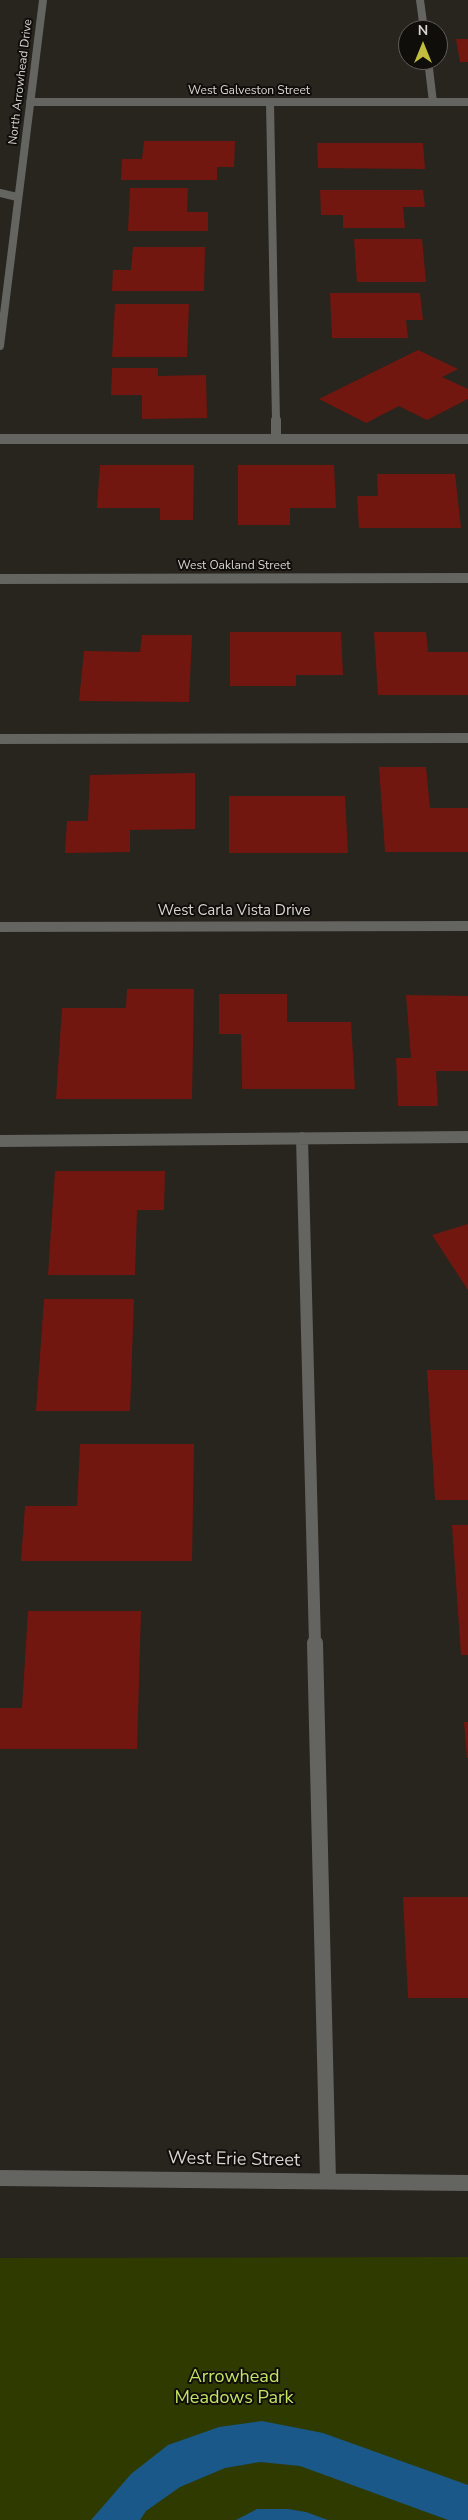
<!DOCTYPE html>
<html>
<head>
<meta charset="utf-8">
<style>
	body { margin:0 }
	#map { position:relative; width:468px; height:2520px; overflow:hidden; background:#28241e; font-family:"Nunito Sans",sans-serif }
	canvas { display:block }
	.north { position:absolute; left:398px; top:20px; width:50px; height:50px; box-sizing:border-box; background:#100e0b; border:1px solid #605d5a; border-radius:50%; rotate:0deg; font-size:14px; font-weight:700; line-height:20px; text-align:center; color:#d7d4d1 }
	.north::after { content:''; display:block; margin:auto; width:18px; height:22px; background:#c2bd3f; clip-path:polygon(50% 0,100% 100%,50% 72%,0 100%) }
</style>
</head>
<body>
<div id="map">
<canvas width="468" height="2520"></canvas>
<div class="north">N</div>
</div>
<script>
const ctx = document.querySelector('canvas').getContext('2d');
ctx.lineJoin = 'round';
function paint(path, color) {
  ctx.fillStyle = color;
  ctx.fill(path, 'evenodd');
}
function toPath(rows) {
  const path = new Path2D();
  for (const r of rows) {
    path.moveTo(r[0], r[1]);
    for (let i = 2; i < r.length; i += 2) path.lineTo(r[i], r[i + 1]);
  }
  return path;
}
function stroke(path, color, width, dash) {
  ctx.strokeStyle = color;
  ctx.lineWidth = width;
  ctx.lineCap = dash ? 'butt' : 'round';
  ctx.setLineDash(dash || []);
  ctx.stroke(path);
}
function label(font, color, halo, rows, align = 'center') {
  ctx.font = font + ' "Nunito Sans",sans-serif';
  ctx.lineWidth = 4;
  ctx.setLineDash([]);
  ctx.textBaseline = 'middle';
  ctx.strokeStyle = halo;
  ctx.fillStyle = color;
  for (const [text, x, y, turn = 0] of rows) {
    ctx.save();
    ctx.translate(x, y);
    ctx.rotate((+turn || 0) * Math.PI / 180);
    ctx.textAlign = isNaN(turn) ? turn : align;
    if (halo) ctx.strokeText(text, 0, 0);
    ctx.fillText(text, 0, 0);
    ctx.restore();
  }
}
paint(toPath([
	[468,2257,468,2520,0,2520,0,2258]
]), '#2e3a00');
paint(toPath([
	[262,2421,323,2433,468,2485,468,2520,448,2520,300,2466,260,2462,225,2468,180,2487,146,2511,140,2520,91,2520,131,2474,168,2445,219,2427],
	[257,2509,288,2509,306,2512,328,2520,236,2520]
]), '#1a5889');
paint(toPath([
	[456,39,468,39,468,62,460,62],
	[144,141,235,141,234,167,217,167,217,180,121,180,122,159,142,159],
	[317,143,423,143,425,169,318,168],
	[130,188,188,188,187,212,208,212,208,231,128,231],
	[320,190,423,190,425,207,403,207,405,228,343,228,343,215,321,215],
	[354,239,422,239,426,282,357,282],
	[133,247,205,247,204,291,112,291,113,270,131,270],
	[330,293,420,293,423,320,406,320,408,338,332,338],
	[115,304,189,304,187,357,112,357],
	[418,350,458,369,442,377,468,389,468,399,427,420,399,406,366,423,319,399],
	[112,368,158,368,158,376,206,375,207,418,142,419,142,395,111,395],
	[100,465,194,465,193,520,160,520,160,508,97,508],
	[238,465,334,465,336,508,290,508,290,525,238,525],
	[377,474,455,474,461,528,359,528,357,496,378,496],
	[230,632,341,632,343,675,296,675,296,686,230,686],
	[374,632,426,632,428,652,468,652,468,695,378,695],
	[142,635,192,635,189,702,79,701,84,651,140,652],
	[379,767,426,767,430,808,468,808,468,852,385,852],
	[195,773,195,829,130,830,130,852,65,853,67,821,88,821,90,775],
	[229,796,345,796,348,853,229,853],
	[127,989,194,989,192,1099,56,1099,62,1008,126,1008],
	[219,994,287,994,287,1022,351,1022,355,1089,242,1089,241,1034,219,1034],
	[406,995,468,996,468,1071,436,1071,438,1106,398,1106,396,1058,411,1058],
	[55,1171,165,1171,164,1210,137,1210,135,1275,48,1275],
	[468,1224,468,1290,432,1235],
	[44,1299,134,1299,130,1411,36,1411],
	[427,1370,468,1370,468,1500,435,1500],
	[80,1444,194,1444,192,1561,21,1561,25,1506,77,1506],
	[452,1525,468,1525,468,1655,461,1655],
	[28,1611,141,1611,137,1749,0,1749,0,1708,22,1708],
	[464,1722,468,1722,468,1758,467,1758],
	[403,1897,468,1897,468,1998,408,1998]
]), '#72170f');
stroke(toPath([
	[420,0,424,30],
	[428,60,433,102],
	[30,102,468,102],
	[270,102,276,421],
	[0,193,17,197],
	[0,346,43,0]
]), '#646461', 8);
stroke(toPath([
	[276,420,276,439],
	[0,439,468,439],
	[0,579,468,578],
	[0,739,468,738],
	[0,927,468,926]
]), '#646461', 10);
stroke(toPath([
	[302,1138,315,1644],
	[0,1141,468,1137]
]), '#646461', 12);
stroke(toPath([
	[315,1643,328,2181],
	[0,2178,468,2183]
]), '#646461', 16);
label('12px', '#d7d4d1', '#100e0b', [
	["North Arrowhead Drive",21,82,-83],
	["West Galveston Street",249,91],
	["West Oakland Street",234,566]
]);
label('15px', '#d7d4d1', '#100e0b', [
	["West Carla Vista Drive",234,911]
]);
label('18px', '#d7d4d1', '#100e0b', [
	["West Erie Street",234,2160,1]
]);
label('18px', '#c3e365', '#100e0b', [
	["Arrowhead",234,2378],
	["Meadows Park",234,2399]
]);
</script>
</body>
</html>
